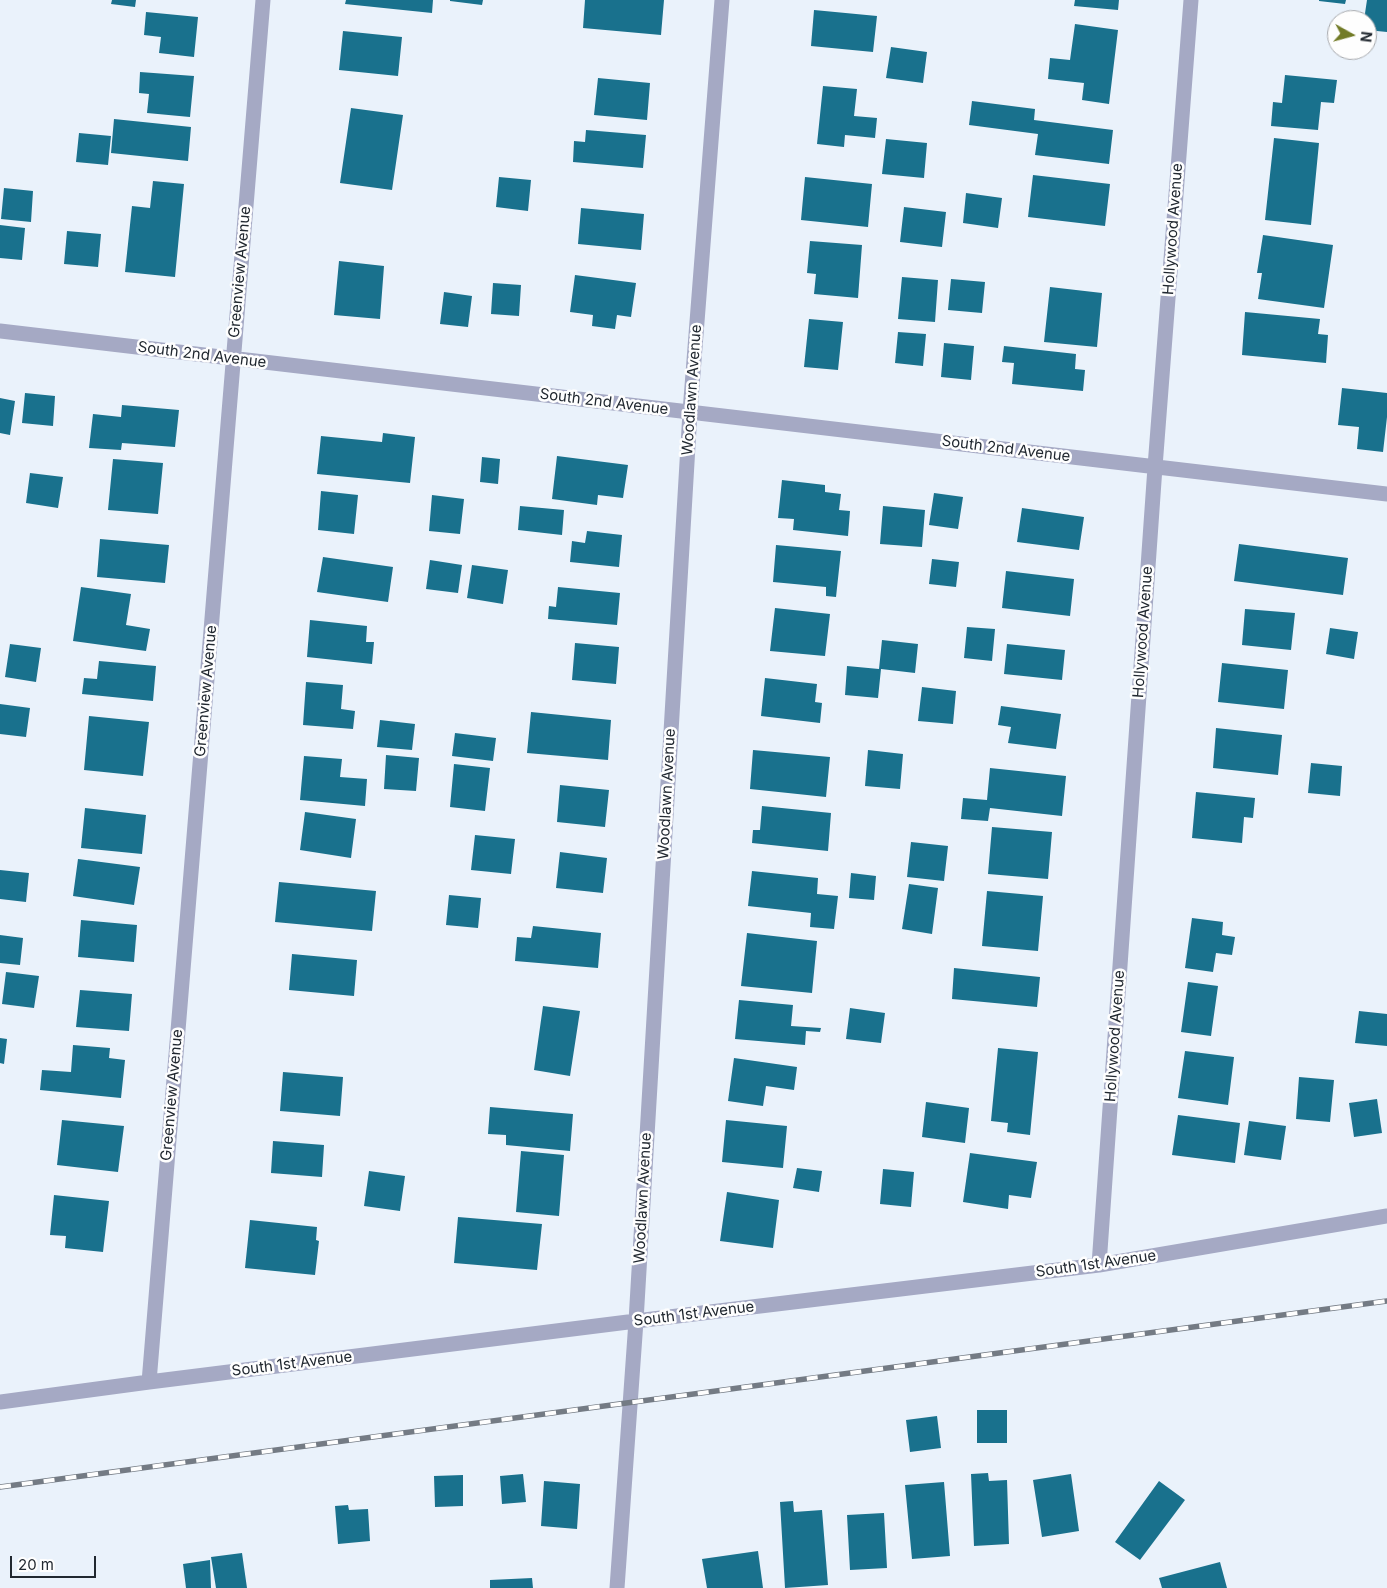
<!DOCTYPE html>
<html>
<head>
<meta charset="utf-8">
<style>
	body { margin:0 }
	#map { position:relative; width:1387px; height:1588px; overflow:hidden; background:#eaf2fb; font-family:Inter,sans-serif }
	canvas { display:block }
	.north { position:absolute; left:1327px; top:10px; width:50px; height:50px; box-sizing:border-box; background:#fefefe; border:1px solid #a6a8ac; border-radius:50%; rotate:97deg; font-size:14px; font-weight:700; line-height:20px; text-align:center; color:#212830 }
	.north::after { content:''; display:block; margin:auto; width:18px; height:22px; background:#727b27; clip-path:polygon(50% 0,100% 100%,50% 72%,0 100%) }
	.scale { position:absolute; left:10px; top:1556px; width:86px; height:22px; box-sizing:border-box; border:2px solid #212830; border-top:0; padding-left:6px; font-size:15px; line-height:18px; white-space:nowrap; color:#212830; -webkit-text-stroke:4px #fefefe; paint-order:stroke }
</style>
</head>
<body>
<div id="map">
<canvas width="1387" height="1588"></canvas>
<div class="north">N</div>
<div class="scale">20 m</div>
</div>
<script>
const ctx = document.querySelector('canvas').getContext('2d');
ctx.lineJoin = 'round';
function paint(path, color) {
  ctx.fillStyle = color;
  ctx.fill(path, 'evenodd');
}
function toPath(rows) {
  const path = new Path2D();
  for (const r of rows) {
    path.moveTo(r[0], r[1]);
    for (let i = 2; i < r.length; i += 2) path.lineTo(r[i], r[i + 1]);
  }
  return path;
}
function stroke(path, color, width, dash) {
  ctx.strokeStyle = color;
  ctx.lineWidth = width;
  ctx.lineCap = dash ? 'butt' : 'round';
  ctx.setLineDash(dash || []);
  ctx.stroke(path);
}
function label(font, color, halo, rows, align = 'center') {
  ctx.font = font + ' Inter,sans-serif';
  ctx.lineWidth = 5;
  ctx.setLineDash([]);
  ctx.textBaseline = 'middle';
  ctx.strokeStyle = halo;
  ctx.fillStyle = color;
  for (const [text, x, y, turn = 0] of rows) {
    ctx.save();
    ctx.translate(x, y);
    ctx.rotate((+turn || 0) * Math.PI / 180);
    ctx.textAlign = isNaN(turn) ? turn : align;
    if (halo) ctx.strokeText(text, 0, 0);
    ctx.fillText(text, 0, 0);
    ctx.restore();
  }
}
paint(toPath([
	[112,0,136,0,135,7,111,4],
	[346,0,433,0,432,13,345,4],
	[450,0,483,0,482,5,450,1],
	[585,0,664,0,661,35,583,28],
	[1075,0,1119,0,1118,10,1074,6],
	[1319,0,1346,0,1345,4,1319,1],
	[1367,0,1387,0,1387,32,1367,30,1367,20,1364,20],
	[814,10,877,16,873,52,811,46],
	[146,12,198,17,194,57,159,53,161,37,144,35],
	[1075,24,1118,30,1109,104,1082,100,1084,83,1048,79,1050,58,1070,60],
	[343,31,402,37,398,76,339,70],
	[891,47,927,52,923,83,886,78],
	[140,72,194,76,190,117,147,113,149,94,139,93],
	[1285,75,1337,80,1334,103,1321,102,1318,130,1271,126,1273,102,1282,103],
	[598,78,650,83,647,120,594,115],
	[823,86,857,89,854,116,877,118,875,138,845,135,844,147,817,144],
	[972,101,1035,109,1034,120,1113,130,1109,164,1035,155,1038,134,969,125],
	[351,108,403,115,392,190,340,183],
	[114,119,191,127,188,161,111,153],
	[586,130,646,135,643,168,573,162,574,141,585,142],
	[79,133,111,136,108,165,76,162],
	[1274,138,1319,143,1311,225,1265,220],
	[886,139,927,143,924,178,882,174],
	[1033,175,1110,184,1105,226,1028,217],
	[499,177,531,180,528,211,496,207],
	[805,177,872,184,868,227,801,220],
	[153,181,184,184,175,277,125,272,132,206,150,208],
	[4,188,33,191,31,222,1,219],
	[966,193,1002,198,998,228,963,223],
	[904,207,946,212,942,247,900,242],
	[581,208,644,214,641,250,578,244],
	[0,225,25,228,22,260,0,258],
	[67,231,101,234,98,267,64,264],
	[1263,235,1333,245,1324,308,1258,299,1262,273,1257,273],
	[810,241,862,245,858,298,814,294,816,274,807,273],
	[339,261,384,266,380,319,334,315],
	[575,275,636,283,631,317,617,315,615,329,592,326,593,315,570,312],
	[902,277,938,280,935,322,898,319],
	[951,279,985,282,982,313,948,310],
	[493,283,521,285,519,316,491,314],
	[1050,287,1102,293,1097,347,1044,342],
	[444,292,472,296,468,327,440,324],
	[1245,312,1320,319,1318,334,1328,335,1326,363,1242,355],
	[809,319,843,322,838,370,804,367],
	[898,332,926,334,923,366,895,363],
	[944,343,974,346,971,380,941,377],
	[1004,346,1076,354,1075,369,1085,370,1083,391,1012,384,1014,363,1002,362],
	[1342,388,1387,393,1387,417,1383,452,1357,449,1359,427,1338,425],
	[25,393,55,396,53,426,22,423],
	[0,398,15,401,10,435,0,433],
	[122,405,179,410,175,447,122,443,121,450,89,448,93,414,121,417],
	[383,433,415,437,410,483,317,474,321,436,382,442],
	[557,456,628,465,623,498,598,495,597,505,552,499],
	[482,457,500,459,498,484,480,482],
	[113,459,163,463,158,514,108,510],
	[30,473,63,477,58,508,26,503],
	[782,480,825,485,825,492,841,494,839,510,850,511,848,536,793,530,794,519,778,518],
	[321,491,358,495,354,534,318,530],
	[934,493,963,497,958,529,929,525],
	[432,495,464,499,460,534,429,531],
	[520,506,564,510,562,535,518,530],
	[883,506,925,510,922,547,880,544],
	[1022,508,1084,517,1079,550,1017,542],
	[587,531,622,535,619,567,570,562,572,541,585,543],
	[100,539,169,545,165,583,97,577],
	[1239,544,1348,558,1343,595,1234,581],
	[776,545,841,551,836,597,826,596,826,587,773,582],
	[323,557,393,567,388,602,317,592],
	[932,559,959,562,956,587,929,584],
	[430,560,462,565,458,593,426,589],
	[472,565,508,570,503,604,467,598],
	[1006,571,1074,579,1070,616,1002,608],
	[81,587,131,594,126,625,150,629,146,651,73,641],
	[558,587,620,593,617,625,548,619,549,606,556,607],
	[775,608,830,614,825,656,770,651],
	[1245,609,1295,613,1291,650,1242,645],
	[310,620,367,626,366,642,374,642,372,664,307,657],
	[967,627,995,629,992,661,964,658],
	[1330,628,1358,632,1354,659,1326,654],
	[882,640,918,644,915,673,881,669,878,698,845,695,847,666,879,669],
	[575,643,619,647,616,684,572,680],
	[10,644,41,648,36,682,5,677],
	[1007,644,1065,650,1062,680,1004,674],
	[99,661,156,666,153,701,82,694,84,678,97,679],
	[1222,663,1288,670,1284,709,1218,702],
	[765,678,817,684,815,702,822,703,820,723,761,716],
	[306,682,343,685,341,709,355,711,353,729,303,725],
	[922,687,956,691,953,724,918,721],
	[0,704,30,708,26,737,0,734],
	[1001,706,1061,714,1056,749,1008,743,1011,727,998,725],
	[531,712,611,720,608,760,527,753],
	[89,716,149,722,143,776,84,770],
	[380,720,415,724,412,750,377,747],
	[1216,728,1282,735,1278,775,1213,768],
	[455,733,496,738,493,761,452,756],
	[753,750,830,757,826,797,750,789],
	[868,750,903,754,900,789,865,786],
	[386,755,419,758,416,791,384,789],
	[304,756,342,759,340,777,367,779,365,806,300,800],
	[1311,763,1342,766,1340,796,1308,793],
	[454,764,490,768,485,811,450,807],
	[990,768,1066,776,1062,816,990,808,988,821,961,819,963,798,987,800],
	[560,785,609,790,605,827,557,822],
	[1196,792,1255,798,1253,818,1244,817,1242,843,1192,838],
	[762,806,831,813,828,851,752,843,753,830,760,830],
	[85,808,146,815,142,854,81,848],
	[305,812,356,819,351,858,300,850],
	[992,827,1052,832,1048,879,988,874],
	[475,835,515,839,511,874,471,870],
	[911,842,948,846,944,881,907,877],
	[560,852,607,858,603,893,556,888],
	[78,859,140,867,134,905,73,896],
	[0,870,29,873,26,902,0,899],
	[752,871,818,878,817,894,838,896,834,929,810,927,811,913,748,906],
	[851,873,876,876,874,900,849,898],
	[279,882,376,891,372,931,275,922],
	[909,884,938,888,932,934,902,929],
	[987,891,1043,896,1038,951,982,946],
	[449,895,481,898,478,928,446,925],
	[1192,918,1223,922,1222,935,1235,937,1232,955,1216,953,1213,972,1185,968],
	[81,920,137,925,134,962,78,957],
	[533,926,601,933,598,968,515,961,517,937,531,938],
	[747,933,817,941,812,993,741,986],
	[0,935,23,938,20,965,0,963],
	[292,954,357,960,354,996,289,990],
	[954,968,1040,977,1037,1007,952,999],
	[6,972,39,976,34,1008,2,1004],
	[1188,982,1218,986,1211,1036,1181,1032],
	[80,990,132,994,129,1031,76,1027],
	[739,1000,793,1005,791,1026,821,1028,820,1032,806,1031,805,1045,735,1039],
	[543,1006,580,1011,570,1076,534,1070],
	[850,1008,885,1013,881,1043,846,1039],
	[1359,1011,1387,1014,1387,1046,1355,1043],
	[0,1038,7,1039,4,1064,0,1063],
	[73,1045,110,1048,109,1058,125,1060,121,1098,40,1090,42,1070,71,1072],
	[998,1048,1038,1052,1030,1135,1007,1132,1008,1123,991,1121],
	[1185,1051,1234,1057,1228,1105,1178,1098],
	[734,1058,797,1067,794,1090,766,1086,763,1106,728,1101],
	[283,1072,343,1077,340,1116,280,1111],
	[1299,1077,1334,1080,1330,1122,1296,1119],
	[1377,1099,1382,1133,1354,1137,1349,1103],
	[926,1102,969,1108,965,1143,922,1137],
	[490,1107,573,1114,570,1151,506,1145,506,1135,488,1134],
	[1178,1115,1240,1123,1235,1163,1172,1155],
	[62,1120,124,1126,118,1172,57,1165],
	[726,1120,787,1126,783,1168,722,1162],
	[1249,1121,1286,1126,1281,1160,1244,1155],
	[273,1141,324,1145,322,1177,271,1173],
	[521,1151,564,1155,559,1216,516,1212],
	[970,1153,1037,1162,1031,1198,1009,1195,1008,1209,963,1202],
	[797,1168,822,1171,819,1192,793,1188],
	[883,1169,914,1172,911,1207,880,1204],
	[369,1171,405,1176,400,1211,364,1206],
	[727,1192,779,1200,773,1248,720,1241],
	[54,1195,109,1201,103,1252,65,1248,66,1236,50,1235],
	[458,1217,542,1224,537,1270,454,1263],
	[250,1220,317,1227,316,1240,319,1241,315,1275,245,1268],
	[977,1410,1007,1410,1007,1443,977,1443],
	[937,1416,941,1448,910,1452,906,1420],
	[988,1473,989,1481,1007,1480,1009,1544,974,1546,971,1474],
	[523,1474,526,1502,502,1504,500,1476],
	[1071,1474,1079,1531,1042,1537,1033,1480],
	[463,1475,463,1506,435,1507,434,1476],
	[544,1481,580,1484,577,1529,541,1526],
	[1159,1481,1185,1500,1140,1560,1115,1542],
	[944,1482,950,1556,912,1559,905,1485],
	[793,1501,794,1512,822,1510,828,1585,785,1588,780,1502],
	[348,1505,349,1510,368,1509,370,1541,338,1544,335,1506],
	[884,1513,887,1568,850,1570,847,1515],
	[758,1551,763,1588,707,1588,702,1559],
	[242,1553,247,1588,216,1588,211,1557],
	[210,1560,211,1588,186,1588,183,1564],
	[1220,1562,1227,1588,1162,1588,1159,1578],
	[532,1578,533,1588,490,1588,490,1580]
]), '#19718d');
stroke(toPath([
	[0,331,1387,494],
	[1099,1265,1155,467,1191,0],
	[149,1382,263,0],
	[0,1402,149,1382,636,1321,1099,1265,1387,1216],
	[617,1588,636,1321,690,412,722,0]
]), '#a5a9c4', 15);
const rail = toPath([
	[0,1487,1387,1301]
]);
stroke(rail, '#747b84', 5.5);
stroke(rail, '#fefefe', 4, [11]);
label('15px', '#212830', '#fefefe', [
	["Hollywood Avenue",1173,229,-86],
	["Greenview Avenue",240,272,-85],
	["South 2nd Avenue",202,355,7],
	["Woodlawn Avenue",692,390,-86],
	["South 2nd Avenue",604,402,7],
	["South 2nd Avenue",1006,449,7],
	["Hollywood Avenue",1143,632,-86],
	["Greenview Avenue",206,691,-85],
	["Woodlawn Avenue",667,794,-87],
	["Hollywood Avenue",1115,1036,-86],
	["Greenview Avenue",172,1095,-85],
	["Woodlawn Avenue",643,1198,-87],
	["South 1st Avenue",1096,1264,-8],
	["South 1st Avenue",694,1314,-7],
	["South 1st Avenue",292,1364,-7]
]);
</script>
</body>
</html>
